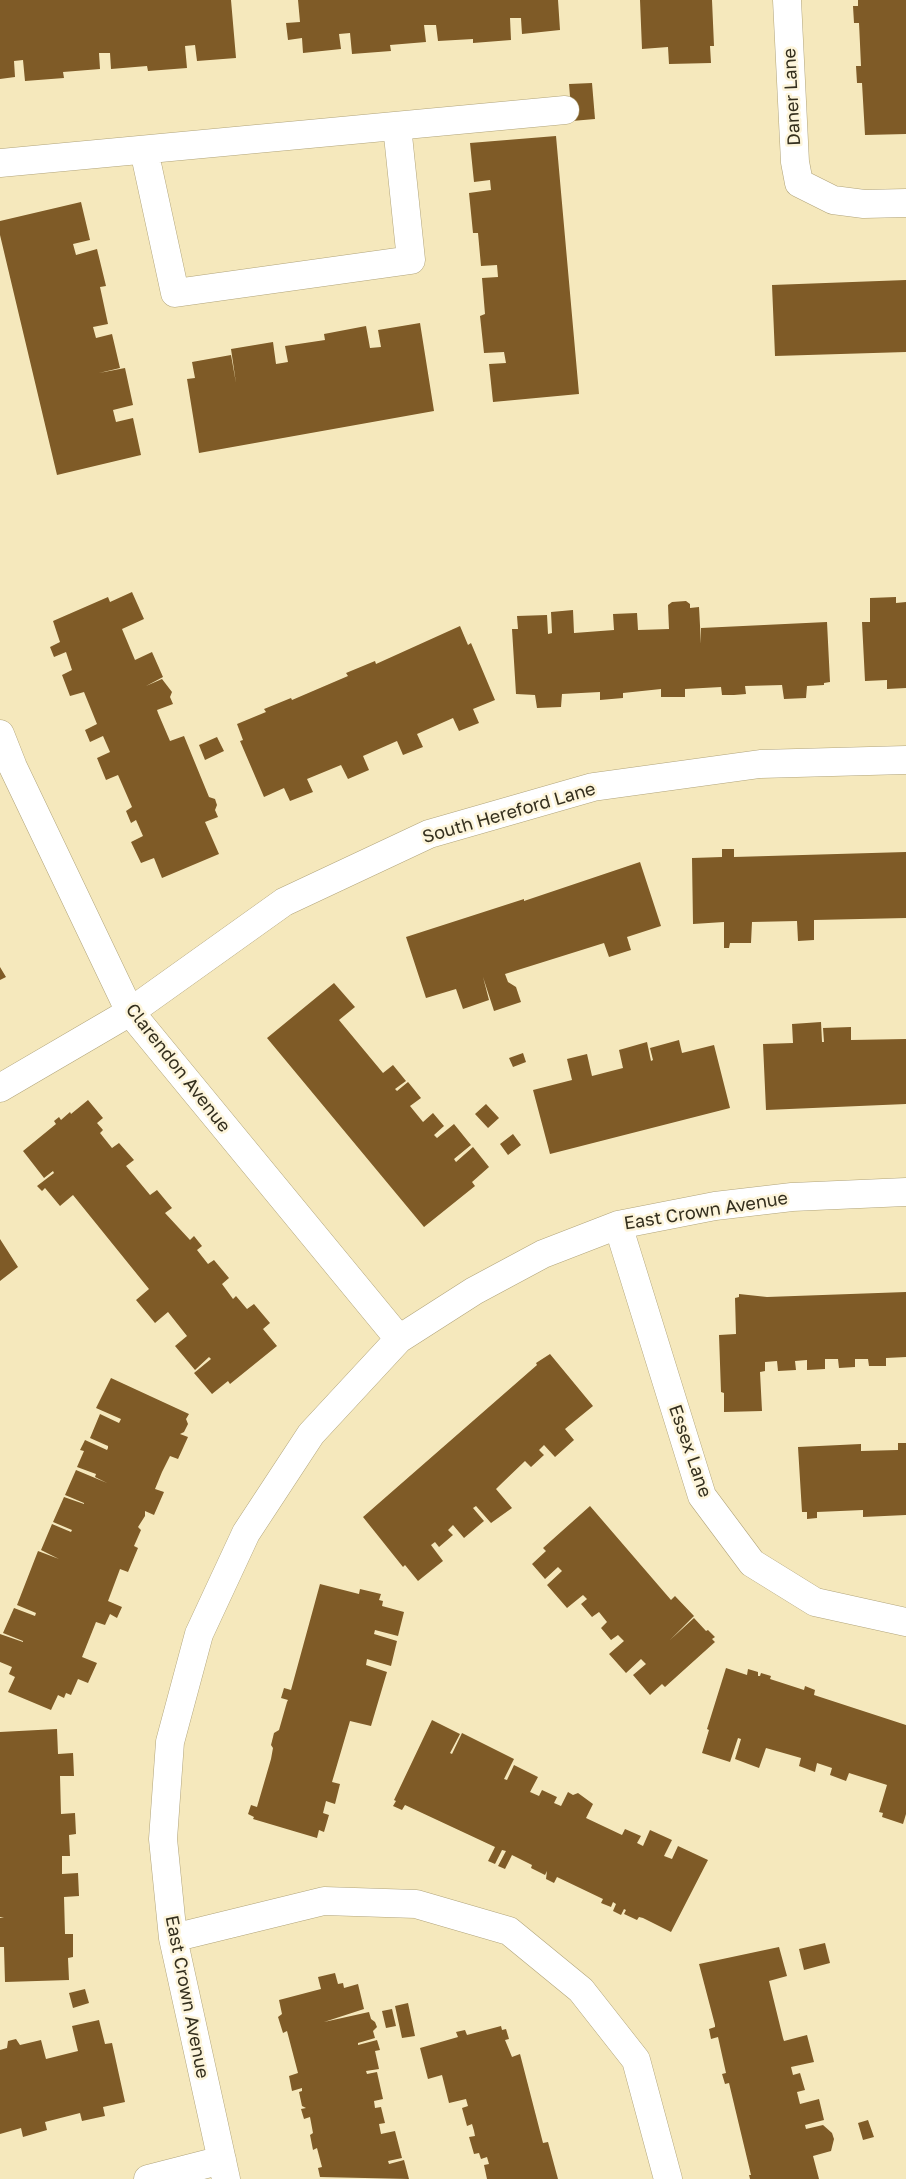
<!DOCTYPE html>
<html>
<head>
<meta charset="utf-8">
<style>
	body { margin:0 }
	canvas { display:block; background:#f5e8bc }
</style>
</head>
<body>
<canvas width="906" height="2179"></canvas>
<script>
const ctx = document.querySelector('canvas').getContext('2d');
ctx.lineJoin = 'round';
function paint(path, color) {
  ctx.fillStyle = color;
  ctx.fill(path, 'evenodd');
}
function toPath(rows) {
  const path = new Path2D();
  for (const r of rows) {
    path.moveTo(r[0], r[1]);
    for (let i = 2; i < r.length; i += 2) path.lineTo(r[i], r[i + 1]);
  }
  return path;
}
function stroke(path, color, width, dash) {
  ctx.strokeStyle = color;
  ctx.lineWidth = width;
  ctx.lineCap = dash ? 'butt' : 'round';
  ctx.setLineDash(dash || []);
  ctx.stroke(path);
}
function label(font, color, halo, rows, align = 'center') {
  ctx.font = font + ' "Golos Text",sans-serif';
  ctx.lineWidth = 5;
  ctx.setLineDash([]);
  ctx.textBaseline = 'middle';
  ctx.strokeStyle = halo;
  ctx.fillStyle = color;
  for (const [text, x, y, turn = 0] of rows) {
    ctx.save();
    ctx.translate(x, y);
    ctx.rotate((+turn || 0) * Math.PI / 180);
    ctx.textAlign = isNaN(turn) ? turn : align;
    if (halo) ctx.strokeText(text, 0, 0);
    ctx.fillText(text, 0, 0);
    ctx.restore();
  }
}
paint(toPath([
	[0,0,231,0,236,58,197,61,195,45,185,46,187,68,148,71,147,66,111,69,110,53,99,53,100,69,63,72,64,78,25,81,23,60,14,61,15,77,0,79],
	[298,0,558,0,560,30,522,34,521,18,510,18,511,40,473,43,473,39,438,41,436,25,424,25,426,42,390,45,391,51,352,54,350,33,339,34,341,49,303,53,302,38,288,40,286,23,300,22],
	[640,0,712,0,714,46,710,46,711,63,669,64,668,47,642,49],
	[858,0,906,0,906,134,865,135,862,83,857,83,856,66,861,66,860,44,859,23,854,23,853,6,858,6],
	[592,83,595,119,572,121,569,84],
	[556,136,579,394,493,402,489,364,506,363,504,352,484,353,480,316,485,314,482,278,498,277,497,265,481,266,478,233,473,233,469,193,491,190,490,180,474,182,470,143],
	[81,202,90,240,73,244,76,255,97,249,106,286,100,287,108,324,93,327,96,338,112,334,120,368,99,373,125,368,133,405,113,410,116,422,133,418,141,455,57,475,0,235,0,221],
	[906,280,906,352,775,356,772,285],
	[420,323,434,411,199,453,187,379,195,378,192,362,231,355,236,383,231,349,273,342,276,364,288,362,285,346,325,340,324,334,366,326,370,348,381,347,378,330],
	[132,592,144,619,122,629,135,660,152,652,163,677,146,686,162,679,172,692,170,697,173,704,157,710,158,713,170,741,184,736,209,797,215,799,217,805,215,810,218,817,205,822,219,854,162,878,154,858,141,863,131,842,143,836,136,820,131,823,126,811,132,807,118,775,106,780,97,758,110,752,103,736,90,742,85,730,97,724,84,692,70,696,62,675,72,670,66,652,54,657,50,647,60,642,53,621,108,597,110,602],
	[896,597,896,603,906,602,906,688,887,689,887,680,865,681,862,622,870,622,870,598],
	[686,601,690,604,690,608,699,607,701,644,701,628,827,622,830,682,824,683,824,685,807,686,806,698,784,699,782,685,745,686,746,694,734,695,722,695,721,687,685,689,685,697,661,697,661,689,623,693,623,698,600,700,600,692,562,694,561,707,537,708,535,695,516,694,512,629,518,629,517,616,547,615,548,634,552,633,551,612,573,610,574,633,614,630,613,614,637,613,638,630,669,629,668,605,672,602],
	[460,626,468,645,471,643,495,700,473,709,479,723,459,731,453,718,417,734,423,747,403,755,397,741,363,756,369,770,348,779,341,765,307,779,313,792,290,801,284,788,264,797,240,741,243,740,237,724,266,712,264,709,291,698,292,700,348,676,346,673,375,661,376,664],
	[217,737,224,751,205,760,199,745],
	[722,849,734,849,734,857,906,852,906,918,814,920,814,940,798,941,797,921,752,922,751,943,730,943,729,948,724,948,724,922,693,924,692,858,722,857],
	[640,862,661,926,627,937,631,950,609,957,604,943,505,974,508,982,516,987,521,1002,494,1011,483,977,489,1000,463,1009,456,989,426,998,406,937,524,899,524,901],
	[0,967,6,977,0,980],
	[334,983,355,1007,339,1020,383,1073,393,1065,406,1081,395,1089,397,1091,408,1082,421,1098,410,1106,423,1122,433,1113,444,1126,434,1135,437,1138,454,1124,471,1145,454,1159,456,1162,473,1147,489,1167,472,1182,475,1186,424,1227,267,1038],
	[821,1022,822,1042,824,1042,823,1028,851,1027,851,1040,906,1039,906,1104,766,1110,763,1044,793,1043,792,1024],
	[679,1040,682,1053,714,1045,730,1108,550,1154,533,1090,572,1080,567,1059,587,1054,592,1076,623,1068,619,1050,647,1042,651,1061,653,1060,650,1048],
	[523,1053,526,1062,513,1067,509,1058],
	[88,1100,103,1118,97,1123,103,1130,100,1133,112,1148,119,1143,134,1160,126,1166,150,1195,157,1190,172,1208,165,1213,190,1240,194,1236,202,1246,197,1250,208,1264,214,1260,229,1278,222,1284,233,1299,236,1296,247,1309,254,1304,270,1323,263,1329,277,1346,230,1384,228,1381,212,1394,194,1373,211,1359,209,1357,195,1370,175,1346,187,1336,168,1312,155,1323,136,1300,149,1289,73,1195,60,1206,45,1188,42,1191,37,1186,54,1173,53,1171,44,1178,23,1151,56,1124,54,1121,59,1117,61,1120,70,1112,71,1114],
	[486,1104,499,1118,488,1128,475,1114],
	[513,1134,521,1145,508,1155,500,1144],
	[0,1239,18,1267,0,1281],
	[906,1292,906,1357,886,1358,886,1366,869,1366,868,1359,855,1359,855,1367,839,1368,838,1359,825,1359,825,1369,807,1370,807,1360,795,1361,796,1370,778,1371,777,1361,765,1362,765,1371,760,1372,762,1411,724,1412,724,1393,721,1392,719,1335,736,1334,735,1298,739,1297,739,1294,767,1297],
	[550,1354,593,1406,565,1429,574,1440,555,1457,544,1445,539,1450,544,1455,531,1467,525,1461,500,1485,496,1489,512,1508,491,1523,476,1506,473,1508,484,1521,464,1538,453,1525,448,1530,453,1535,439,1547,435,1542,431,1545,443,1561,418,1581,405,1565,403,1567,363,1517,537,1365,536,1363],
	[111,1378,189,1414,186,1419,188,1424,184,1432,180,1434,188,1437,178,1459,170,1456,162,1472,155,1489,164,1492,154,1515,145,1511,145,1516,138,1527,141,1530,134,1546,138,1548,128,1572,120,1569,108,1601,122,1607,117,1618,110,1614,105,1625,96,1622,82,1657,97,1663,88,1683,78,1679,71,1695,66,1693,64,1698,58,1695,51,1710,8,1692,15,1677,9,1674,12,1667,0,1662,0,1634,23,1642,23,1641,3,1633,14,1608,35,1616,36,1613,17,1605,38,1551,59,1559,41,1550,52,1524,71,1532,72,1530,53,1522,64,1497,84,1504,84,1503,65,1495,76,1470,107,1483,95,1477,96,1474,77,1467,84,1451,80,1450,85,1440,107,1450,108,1448,108,1446,90,1438,100,1414,119,1423,121,1419,96,1408],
	[898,1443,906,1443,906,1515,863,1517,863,1510,817,1512,817,1518,807,1519,807,1512,802,1512,798,1447,861,1444,861,1451,898,1450],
	[590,1506,671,1600,675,1596,694,1616,670,1640,694,1618,706,1631,708,1630,715,1637,712,1639,715,1642,665,1687,662,1684,650,1695,633,1675,646,1664,641,1659,626,1673,609,1654,624,1641,618,1635,611,1640,601,1628,607,1622,599,1612,592,1617,581,1604,587,1599,583,1595,567,1608,547,1585,562,1571,558,1567,545,1579,532,1564,546,1551,543,1548],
	[320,1584,359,1594,360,1589,381,1594,379,1600,383,1601,382,1606,404,1612,398,1636,375,1630,374,1634,397,1641,391,1666,367,1659,366,1665,387,1672,371,1726,350,1721,332,1782,340,1784,335,1804,326,1801,323,1813,329,1815,324,1832,319,1830,317,1838,253,1819,254,1817,248,1814,251,1805,257,1807,271,1759,273,1748,271,1745,274,1733,279,1730,287,1702,288,1700,281,1698,284,1688,291,1690],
	[726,1668,747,1675,748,1669,758,1672,758,1676,760,1676,761,1673,771,1676,770,1679,804,1690,805,1686,815,1690,814,1695,906,1725,906,1814,903,1824,882,1817,883,1813,879,1812,887,1785,884,1784,849,1773,846,1781,830,1775,832,1768,817,1763,815,1772,799,1766,801,1758,766,1748,759,1768,735,1759,741,1739,738,1738,730,1762,702,1753,709,1730,707,1729],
	[432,1720,460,1734,450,1753,452,1754,462,1733,514,1759,504,1779,507,1780,514,1765,538,1777,530,1792,539,1796,542,1790,557,1797,554,1803,561,1806,568,1792,573,1795,578,1793,593,1804,586,1818,622,1835,625,1829,641,1836,637,1843,643,1846,650,1830,672,1840,664,1856,672,1859,678,1846,708,1860,671,1932,643,1918,639,1917,637,1920,624,1914,626,1910,624,1909,621,1915,613,1911,616,1904,613,1902,611,1907,601,1903,603,1899,557,1877,554,1883,546,1879,547,1871,545,1875,531,1868,532,1865,512,1855,505,1869,498,1866,506,1851,502,1850,495,1864,488,1861,495,1847,405,1805,402,1810,393,1806,396,1801,394,1800],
	[57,1729,58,1754,73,1753,74,1776,60,1776,61,1814,75,1813,76,1834,69,1835,70,1856,62,1856,62,1874,78,1873,79,1896,64,1897,65,1934,73,1934,73,1957,68,1958,69,1980,5,1982,4,1947,0,1947,0,1918,4,1918,0,1917,0,1732],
	[825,1943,830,1963,804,1970,799,1949],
	[779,1947,787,1976,769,1981,783,2038,784,2041,807,2035,814,2062,791,2067,793,2075,800,2073,805,2090,797,2092,800,2104,819,2099,824,2120,805,2125,806,2129,823,2125,832,2133,834,2139,831,2151,813,2156,819,2179,750,2179,749,2175,751,2175,729,2083,725,2084,722,2074,726,2073,718,2037,711,2039,709,2029,715,2027,715,2025,699,1964],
	[335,1973,338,1984,343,1983,344,1988,358,1984,364,2009,324,2022,369,2012,371,2019,375,2022,377,2027,373,2031,375,2038,358,2043,358,2045,377,2040,380,2050,375,2051,379,2069,366,2071,367,2074,377,2072,383,2099,374,2101,375,2108,381,2107,385,2123,379,2124,381,2134,395,2131,402,2158,388,2161,389,2164,404,2160,409,2179,320,2177,318,2168,322,2167,317,2148,313,2150,310,2135,313,2133,310,2117,304,2119,301,2109,306,2108,302,2106,299,2092,302,2091,302,2088,292,2091,289,2076,298,2073,287,2031,283,2033,278,2017,282,2014,279,2000,321,1989,318,1977],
	[85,1989,89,2003,73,2008,69,1993],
	[408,2003,415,2036,402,2038,395,2006],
	[392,2009,396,2026,386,2028,382,2011],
	[99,2020,105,2044,112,2043,125,2102,103,2107,105,2116,82,2121,80,2113,45,2122,47,2130,23,2137,21,2128,0,2134,0,2050,7,2048,8,2041,16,2039,20,2045,41,2040,46,2059,78,2051,72,2026],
	[501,2026,502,2030,506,2029,509,2039,505,2040,512,2057,520,2054,543,2143,548,2142,558,2179,487,2179,484,2165,489,2164,487,2157,481,2159,479,2153,474,2154,469,2137,475,2136,474,2131,472,2124,467,2126,462,2108,468,2106,466,2099,449,2103,442,2075,428,2079,420,2048,458,2037,456,2032,465,2030,467,2035],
	[868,2120,874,2137,863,2140,858,2123]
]), '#7f5b27');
const minor = toPath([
	[787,0,795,162,799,183,833,200,864,204,906,203],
	[144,150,175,293,411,260,397,126],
	[0,163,565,110],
	[0,734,13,767,130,1012,399,1339],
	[0,1088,130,1012,284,902,429,834,593,787,760,764,906,760],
	[618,1225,702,1496,752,1563,815,1602,906,1622],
	[173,1938,324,1901,416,1904,509,1931,581,1990,636,2060,668,2179],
	[148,2179,222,2160],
	[226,2179,173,1938,163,1839,170,1742,199,1634,246,1533,311,1434,399,1339,474,1291,543,1254,618,1225,715,1206,792,1197,906,1192]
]);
stroke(minor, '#b1a47a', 29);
stroke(minor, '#fff', 28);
label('18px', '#342f1e', '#fdf5db', [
	["Daner Lane",792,97,-93],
	["South Hereford Lane",509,813,-16],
	["Clarendon Avenue",178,1068,52],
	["East Crown Avenue",706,1211,-9],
	["Essex Lane",690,1451,71],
	["East Crown Avenue",187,1997,79]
]);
</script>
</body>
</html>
